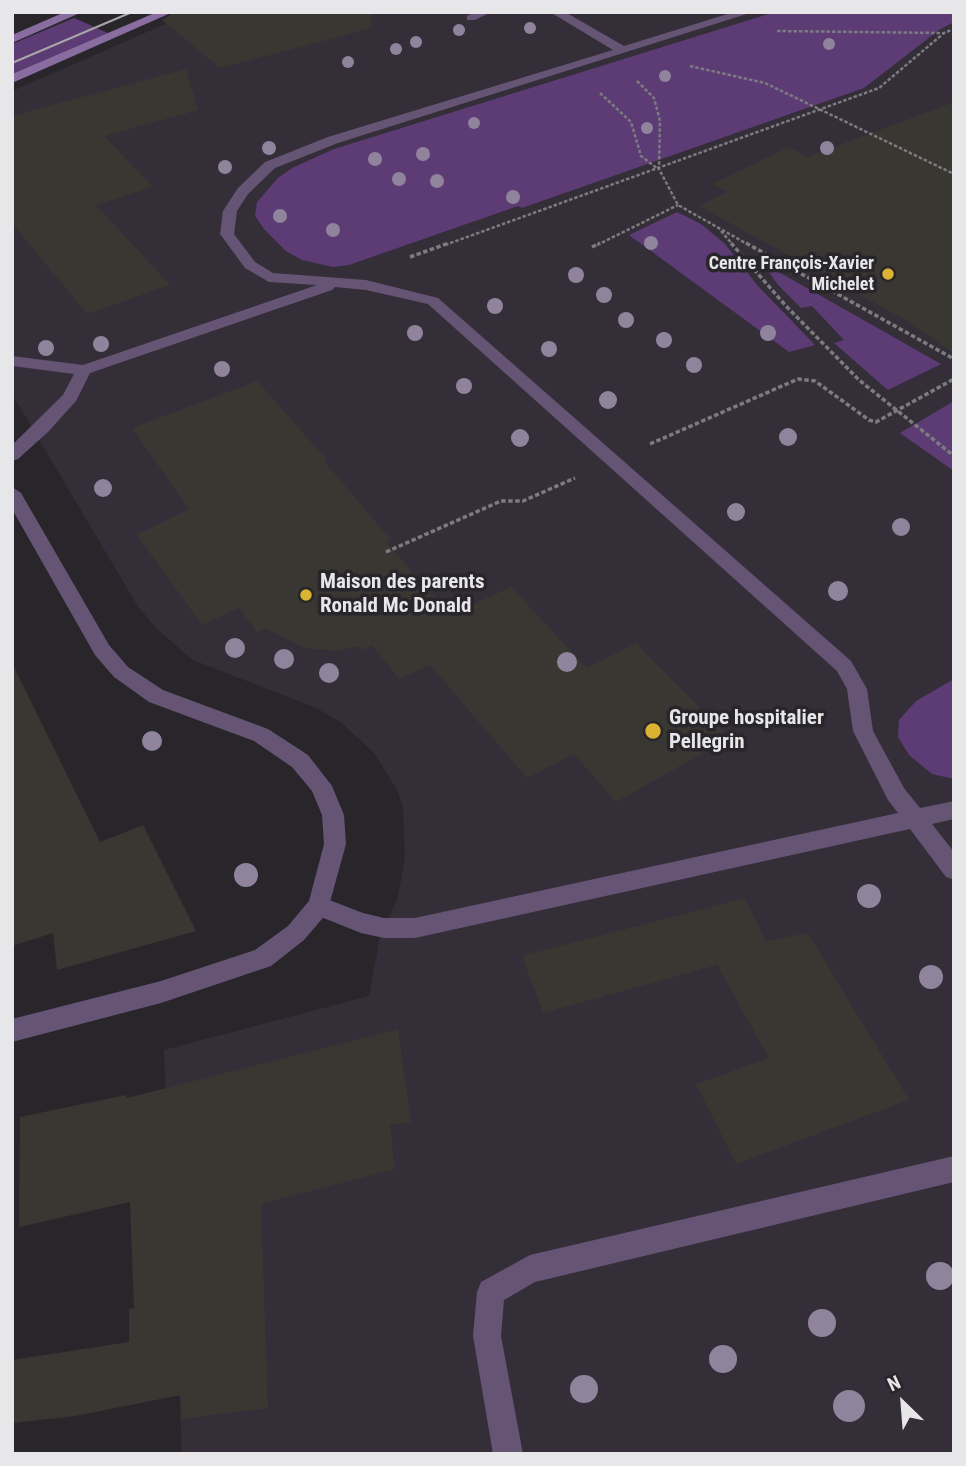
<!DOCTYPE html>
<html>
<head>
<meta charset="utf-8">
<style>
	body { margin:0 }
	#map { position:relative; width:966px; height:1466px; overflow:hidden; background:#28262b; font-family:"Roboto Condensed",sans-serif }
	canvas { display:block }
	.frame { position:absolute; inset:0; border:14px solid #e7e6e9; pointer-events:none }
	.north { position:absolute; left:868px; top:1368px; width:70px; height:70px; -webkit-text-stroke:5px #28262b; paint-order:stroke; rotate:335deg; font-size:19px; font-weight:700; line-height:28px; text-align:center; color:#e7e6e9 }
	.north::after { content:''; display:block; margin:auto; width:24px; height:32px; background:#e7e6e9; clip-path:polygon(50% 0,100% 100%,50% 72%,0 100%) }
</style>
</head>
<body>
<div id="map">
<canvas width="966" height="1466"></canvas>
<div class="frame"></div>
<div class="north">N</div>
</div>
<script>
const ctx = document.querySelector('canvas').getContext('2d');
ctx.lineJoin = 'round';
function paint(path, color) {
  ctx.fillStyle = color;
  ctx.fill(path, 'evenodd');
}
function toPath(rows) {
  const path = new Path2D();
  for (const r of rows) {
    path.moveTo(r[0], r[1]);
    for (let i = 2; i < r.length; i += 2) path.lineTo(r[i], r[i + 1]);
  }
  return path;
}
function stroke(path, color, width, dash) {
  ctx.strokeStyle = color;
  ctx.lineWidth = width;
  ctx.lineCap = dash ? 'butt' : 'round';
  ctx.setLineDash(dash || []);
  ctx.stroke(path);
}
function label(font, color, halo, rows, align = 'center') {
  ctx.font = font + ' "Roboto Condensed",sans-serif';
  ctx.lineWidth = 7;
  ctx.setLineDash([]);
  ctx.textBaseline = 'middle';
  ctx.strokeStyle = halo;
  ctx.fillStyle = color;
  for (const [text, x, y, turn = 0] of rows) {
    ctx.save();
    ctx.translate(x, y);
    ctx.rotate((+turn || 0) * Math.PI / 180);
    ctx.textAlign = isNaN(turn) ? turn : align;
    if (halo) ctx.strokeText(text, 0, 0);
    ctx.fillText(text, 0, 0);
    ctx.restore();
  }
}
paint(toPath([
	[193,12,954,12,954,1454,182,1454,164,1050,369,996,380,937,398,897,405,858,403,807,397,790,375,754,342,723,316,708,193,660,156,628,137,605,12,394,12,91]
]), '#342e38');
paint(toPath([
	[775,12,954,12,954,22,939,30,864,88,522,208,518,206,349,265,333,267,302,260,286,251,264,229,255,216,257,202,278,178,292,168,334,149],
	[74,18,108,33,12,74,12,44],
	[677,212,701,224,725,244,757,285,815,345,789,352,629,235],
	[761,262,941,364,888,390,834,343,844,340,812,306,801,308,779,286],
	[954,401,954,471,900,433],
	[954,679,954,779,932,774,909,755,898,737,899,720,916,701]
]), '#5d3c76');
paint(toPath([
	[175,12,370,12,372,28,220,68,162,20],
	[186,69,198,110,104,136,153,187,96,205,170,285,87,314,12,223,12,116],
	[954,102,954,353,907,321,699,206,727,192,712,184,789,147,807,157],
	[257,381,327,460,324,461,391,540,386,542,450,615,511,587,587,668,636,643,730,738,616,802,574,754,527,778,430,665,399,679,372,645,362,650,358,646,337,651,304,648,265,628,257,632,239,608,202,625,137,535,189,509,132,428],
	[12,663,100,842,143,825,196,931,57,970,53,933,12,946],
	[745,898,766,941,808,933,909,1100,736,1164,696,1084,769,1058,717,965,543,1013,522,956],
	[398,1029,411,1122,390,1125,395,1169,261,1204,268,1408,182,1419,181,1395,75,1416,12,1423,12,1360,129,1342,129,1309,134,1308,130,1202,19,1227,20,1117,126,1095,127,1098]
]), '#393732');
stroke(toPath([
	[777,31,943,33],
	[690,66,765,83,954,174],
	[637,81,654,98,660,121,659,169,678,205,749,245],
	[600,93,631,122,641,156,658,169],
	[721,231,733,245],
	[445,245,879,88,944,33,954,29],
	[597,245,678,205]
]), '#7c7b7f', 2.5, [3.5, 2]);
stroke(toPath([
	[731,243,786,306,859,380,954,456],
	[746,243,954,359],
	[592,247,600,243],
	[410,257,449,243],
	[650,444,798,379,815,381,869,420,876,422,954,379],
	[386,552,501,501,523,501,575,478]
]), '#7c7b7f', 3.5, [4.5, 2.5]);
paint(toPath([
	[475,12,491,12,475,20,467,20,467,16,475,12],
	[550,12,565,12,624,46,734,12,753,12,338,143,275,168,248,194,237,211,234,234,255,262,273,273,366,280,438,298,851,661,867,689,873,731,904,788,920,808,954,801,954,819,932,824,954,852,954,880,946,877,910,829,415,938,384,938,361,933,311,913,307,906,311,899,319,896,363,913,384,918,415,918,898,813,888,800,853,731,847,689,837,671,428,304,366,290,335,287,332,290,90,373,76,401,48,432,18,459,12,461,12,445,63,395,74,374,12,366,12,356,83,365,317,285,269,282,245,268,220,234,223,211,238,188,265,162,328,137,613,50,550,12],
	[954,1156,954,1182,535,1282,504,1300,501,1336,523,1454,493,1454,473,1336,477,1292,481,1282,530,1255,954,1156]
]), '#665474');
paint(toPath([
	[12,487,21,493,109,645,128,667,163,690,268,729,308,755,332,786,344,815,346,844,327,913,304,940,271,966,161,1003,12,1042,12,1019,161,981,255,950,288,926,309,901,324,844,322,815,312,791,292,767,254,741,149,702,114,677,95,655,12,509,12,487]
]), '#665474');
paint(toPath([
	[65,12,82,12,12,43,12,35,65,12],
	[157,12,173,12,12,83,12,74,157,12]
]), '#896da0');
stroke(toPath([
	[12,63,132,12]
]), '#a7a6a9', 2);
ctx.fillStyle = '#90849d';
for (const [x, y, r] of [
	[530,28,6],
	[459,30,6],
	[416,42,6],
	[829,44,6],
	[396,49,6],
	[348,62,6],
	[665,76,6],
	[474,123,6],
	[647,128,6],
	[269,148,7],
	[827,148,7],
	[423,154,7],
	[375,159,7],
	[225,167,7],
	[399,179,7],
	[437,181,7],
	[513,197,7],
	[280,216,7],
	[333,230,7],
	[651,243,7],
	[576,275,8],
	[604,295,8],
	[495,306,8],
	[626,320,8],
	[415,333,8],
	[768,333,8],
	[664,340,8],
	[101,344,8],
	[46,348,8],
	[549,349,8],
	[694,365,8],
	[222,369,8],
	[464,386,8],
	[608,400,9],
	[788,437,9],
	[520,438,9],
	[103,488,9],
	[736,512,9],
	[901,527,9],
	[838,591,10],
	[235,648,10],
	[284,659,10],
	[567,662,10],
	[329,673,10],
	[152,741,10],
	[246,875,12],
	[869,896,12],
	[931,977,12],
	[940,1276,14],
	[822,1323,14],
	[723,1359,14],
	[584,1389,14],
	[849,1406,16]
]) {
  ctx.beginPath();
  ctx.arc(x, y, r, 0, 2 * Math.PI);
  ctx.fill();
}
for (const [x, y, r, color] of [
	[888,274,7,"#dab333"],
	[306,595,7,"#dab333"],
	[653,731,9,"#dab333"]
]) {
  const dot = new Path2D();
  dot.arc(x, y, r, 0, 2 * Math.PI);
  ctx.fillStyle = color;
  ctx.fill(dot);
  stroke(dot, '#28262b', 2.5);
}
label('bold 18px', '#e7e6e9', '#28262b', [
	["Centre François-Xavier",874,264],
	["Michelet",874,285]
], 'right');
label('bold 21px', '#e7e6e9', '#28262b', [
	["Maison des parents",320,583],
	["Ronald Mc Donald",320,607],
	["Groupe hospitalier",669,719],
	["Pellegrin",669,743]
], 'left');
</script>
</body>
</html>
